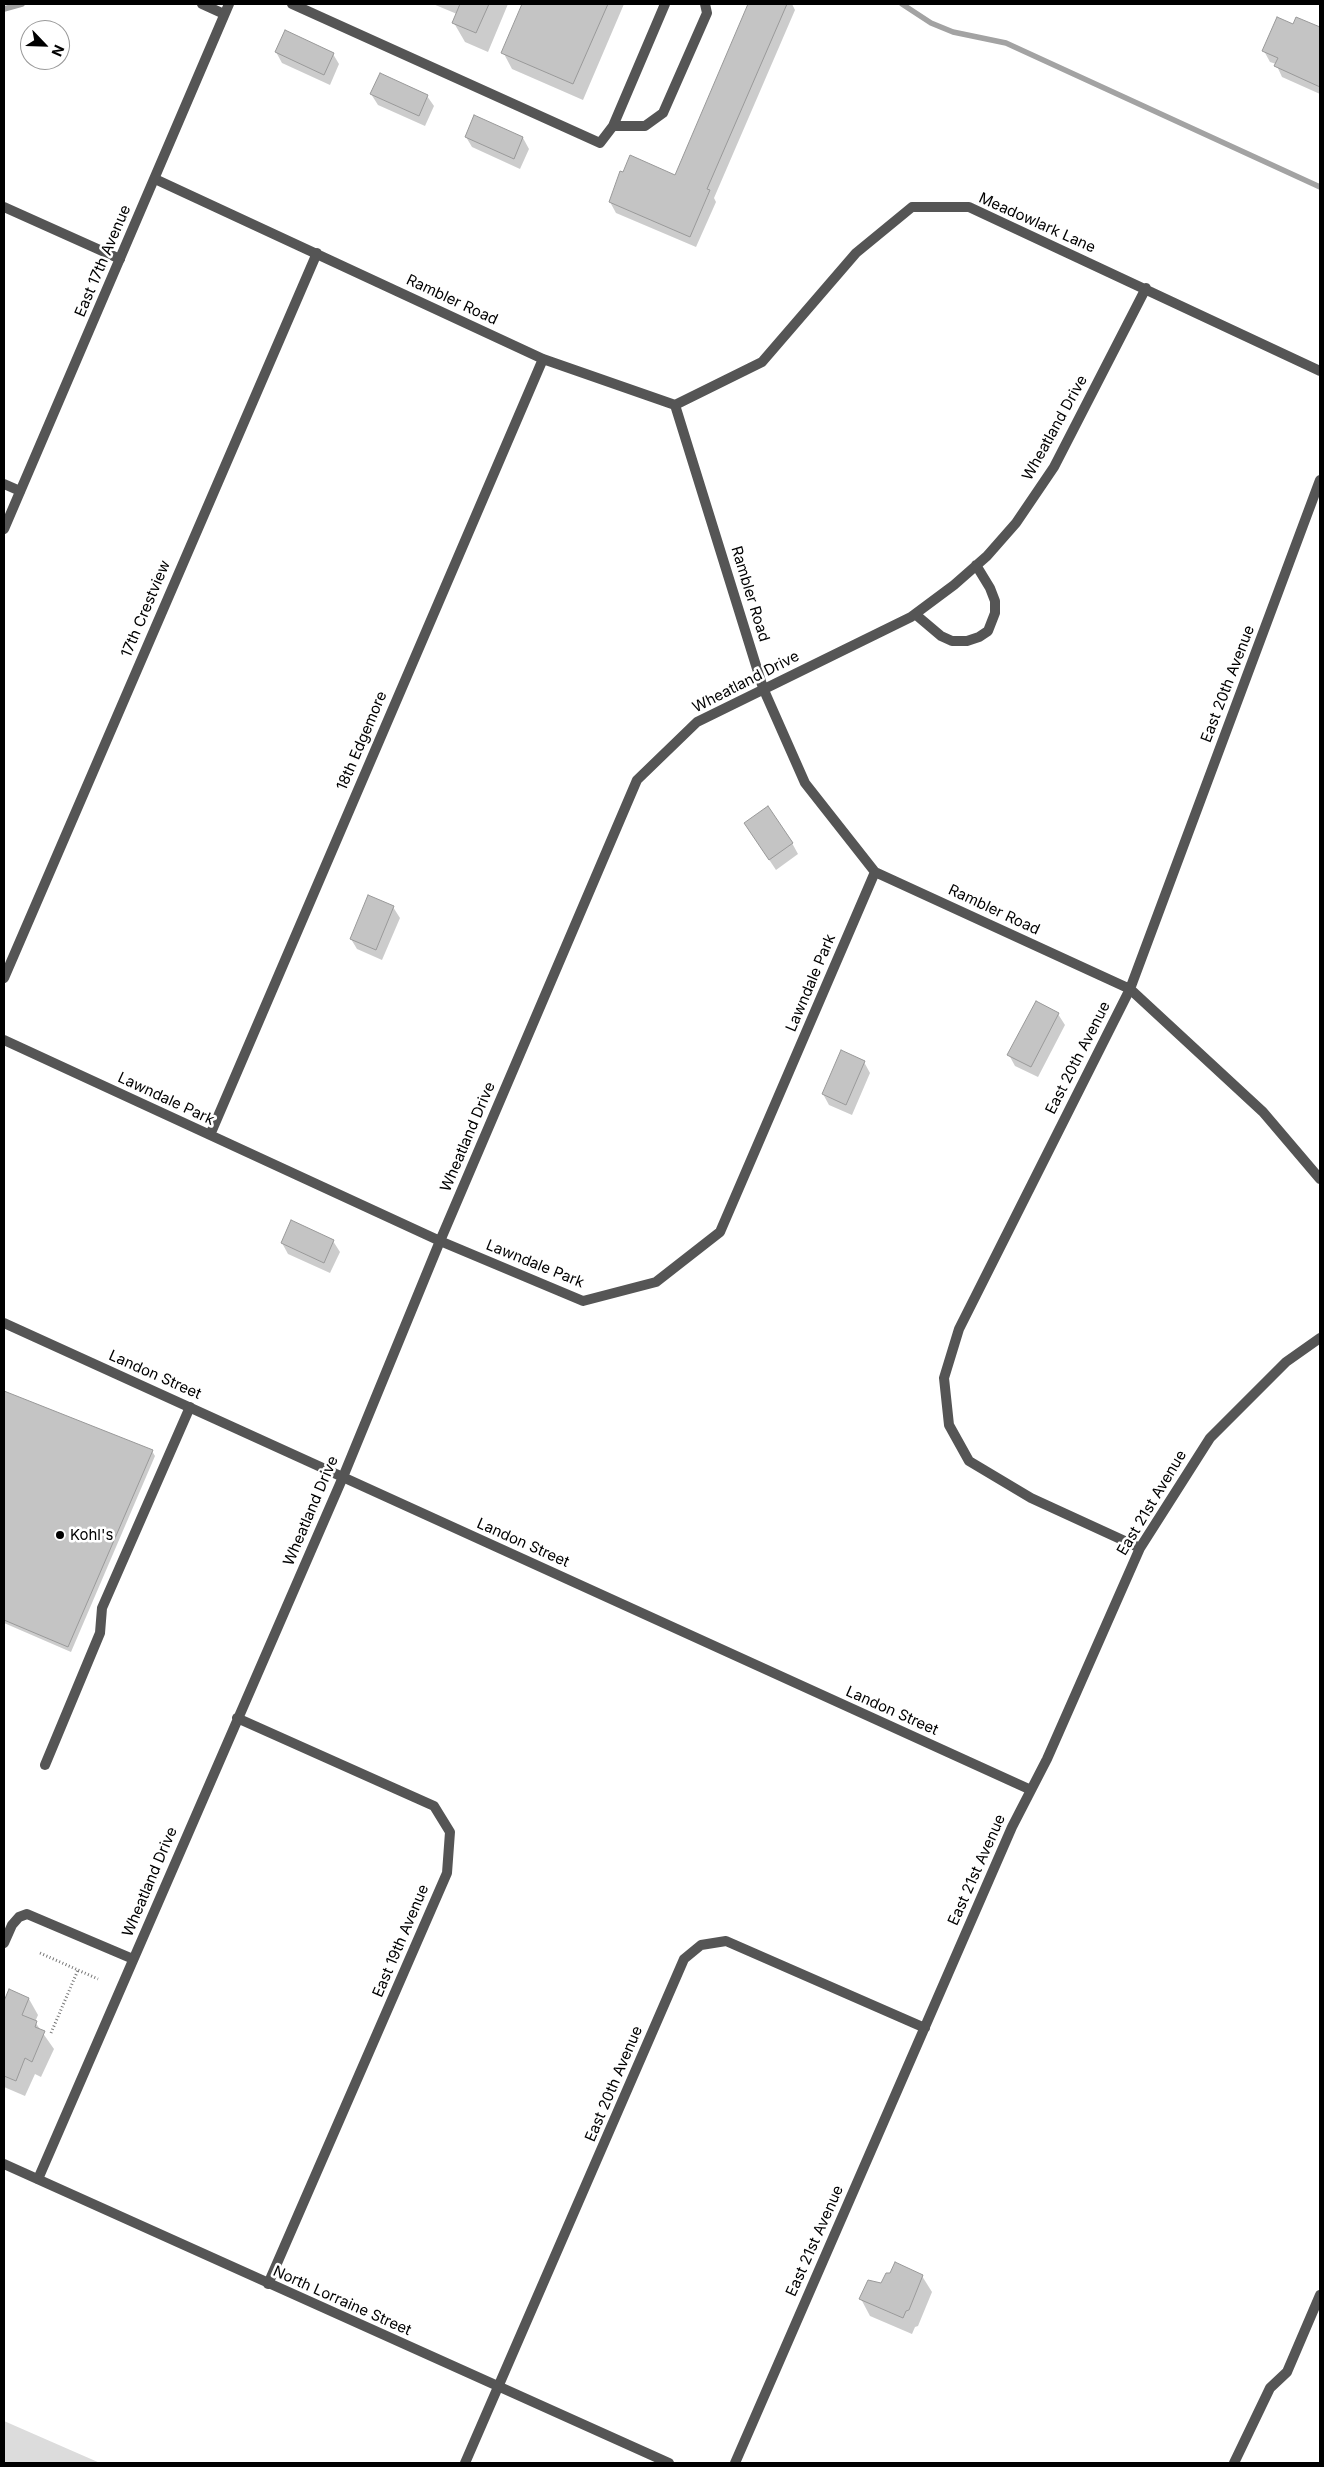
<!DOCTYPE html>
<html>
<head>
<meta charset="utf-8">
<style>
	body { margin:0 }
	#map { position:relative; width:1324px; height:2467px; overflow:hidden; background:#fff; font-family:Inter,sans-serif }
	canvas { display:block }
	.frame { position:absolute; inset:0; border:5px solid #000; pointer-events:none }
	.north { position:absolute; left:20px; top:20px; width:50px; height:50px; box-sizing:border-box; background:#fff; border:1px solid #999; border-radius:50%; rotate:114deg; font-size:14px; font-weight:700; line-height:20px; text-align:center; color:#000 }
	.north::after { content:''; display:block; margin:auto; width:18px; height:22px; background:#000; clip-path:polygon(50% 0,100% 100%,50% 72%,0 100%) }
</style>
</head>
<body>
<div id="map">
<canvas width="1324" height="2467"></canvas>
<div class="frame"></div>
<div class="north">N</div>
</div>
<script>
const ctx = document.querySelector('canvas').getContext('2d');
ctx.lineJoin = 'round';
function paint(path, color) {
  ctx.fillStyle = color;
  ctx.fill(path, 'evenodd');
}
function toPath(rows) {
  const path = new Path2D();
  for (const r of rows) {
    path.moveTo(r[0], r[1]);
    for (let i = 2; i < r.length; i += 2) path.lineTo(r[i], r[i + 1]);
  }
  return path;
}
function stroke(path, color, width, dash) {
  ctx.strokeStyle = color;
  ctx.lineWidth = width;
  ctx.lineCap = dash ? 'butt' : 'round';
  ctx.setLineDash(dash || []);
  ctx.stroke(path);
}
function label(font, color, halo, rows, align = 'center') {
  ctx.font = font + ' Inter,sans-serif';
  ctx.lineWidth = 5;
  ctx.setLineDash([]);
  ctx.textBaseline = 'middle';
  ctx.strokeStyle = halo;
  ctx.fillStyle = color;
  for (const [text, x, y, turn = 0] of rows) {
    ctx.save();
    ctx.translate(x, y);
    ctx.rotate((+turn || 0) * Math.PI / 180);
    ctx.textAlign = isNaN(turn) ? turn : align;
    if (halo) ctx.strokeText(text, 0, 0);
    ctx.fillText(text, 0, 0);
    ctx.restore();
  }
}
paint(toPath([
	[4,2421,100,2463,4,2463]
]), '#dcdcdc');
paint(toPath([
	[433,4,508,4,488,52,465,42,454,23,457,14],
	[524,4,624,4,583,100,512,69,503,52],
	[749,4,792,4,795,10,714,198,716,202,696,247,616,213,610,202,675,176],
	[1297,18,1320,29,1320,94,1282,77,1276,64,1270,62,1264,51,1294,25],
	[276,52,333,54,339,64,330,85,282,63],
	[371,94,427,96,434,106,425,126,378,105],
	[475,117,523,138,529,149,520,169,472,147,466,137],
	[752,834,792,843,798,854,776,870],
	[393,907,400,918,382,960,357,949,351,939],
	[1036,1002,1058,1014,1065,1025,1038,1077,1015,1066,1009,1055],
	[864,1062,870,1073,852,1115,829,1105,823,1094],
	[333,1241,340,1252,330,1273,288,1254,282,1243],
	[4,1392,96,1430,97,1428,152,1451,155,1456,71,1652,4,1623],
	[9,1991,29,1999,38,2015,35,2022,54,2049,41,2077,35,2074,25,2096,4,2087,4,2004],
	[922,2276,932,2292,918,2326,915,2327,912,2334,870,2316,861,2299,882,2284]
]), '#0003');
stroke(toPath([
	[902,4,931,23,953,32,1006,43,1320,187],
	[4,9,22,4]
]), '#a3a3a3', 5.5);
const building = toPath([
	[460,4,489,4,476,33,452,23,460,4],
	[522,4,608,4,573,84,501,53,522,4],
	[748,4,787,4,707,189,710,190,690,237,609,202,620,171,623,172,630,155,675,175,748,4],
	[1277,17,1293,24,1296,17,1320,27,1320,87,1274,66,1278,58,1262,51,1277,17],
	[285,30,334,53,324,75,275,52,285,30],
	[380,73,428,95,419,116,370,94,380,73],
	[474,115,523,137,514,159,465,137,474,115],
	[768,806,793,843,769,860,744,823,768,806],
	[368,895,394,906,376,950,350,939,368,895],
	[1036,1001,1059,1013,1031,1067,1007,1055,1036,1001],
	[841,1050,865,1061,846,1105,822,1094,841,1050],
	[291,1220,334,1240,324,1263,281,1243,291,1220],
	[4,1391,153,1450,68,1647,4,1620,4,1391],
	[9,1989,29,1998,22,2015,37,2021,35,2027,45,2031,32,2062,25,2058,16,2081,4,2076,4,2001,9,1989],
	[895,2262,923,2275,909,2310,906,2311,903,2318,859,2299,868,2280,881,2283,886,2273,890,2273,895,2262]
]);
paint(building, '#c4c4c4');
stroke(building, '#999', 1);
stroke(toPath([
	[40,1953,98,1979],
	[51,2033,78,1970]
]), '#777', 3, [1, 2.5]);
stroke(toPath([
	[292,4,600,143,613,126,665,4],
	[613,126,645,126,663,113,707,13,705,4],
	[45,1765,100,1633,102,1608,190,1407],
	[4,1943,12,1925,19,1917,27,1914,133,1959],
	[1234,2463,1270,2388,1287,2372,1320,2295]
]), '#555', 10);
stroke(toPath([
	[202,4,224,14],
	[155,179,543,359,675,405],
	[4,207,120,259],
	[675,405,763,688,805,783,875,872,1130,989,1263,1112,1320,1179],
	[675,405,762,362,856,253,912,207,969,207,1320,371],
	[4,484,20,491],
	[915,614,941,636,952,641,967,641,979,637,988,631,995,613,995,601,990,588,976,565],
	[4,978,317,253],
	[4,1040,440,1241,583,1301,656,1282,720,1232,875,872],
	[210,1135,543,359],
	[4,1323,1031,1790],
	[1140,1548,1031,1498,969,1461,949,1425,944,1378,959,1329,1130,989,1320,480],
	[237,1718,434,1806,450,1832,447,1873,268,2284],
	[38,2179,343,1477,440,1241,637,780,697,722,911,617,954,585,987,556,1016,523,1054,467,1146,288],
	[465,2463,684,1959,701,1945,726,1941,925,2028],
	[735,2463,1012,1827,1047,1759,1140,1548,1210,1438,1286,1362,1320,1338]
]), '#555', 10);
stroke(toPath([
	[4,529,229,4],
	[4,2164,669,2463]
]), '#555', 10);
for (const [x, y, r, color] of [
	[60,1535,5,"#000"]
]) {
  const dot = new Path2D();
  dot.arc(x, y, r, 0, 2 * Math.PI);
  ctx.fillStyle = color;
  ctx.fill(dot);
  stroke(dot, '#fff', 2);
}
label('15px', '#000', '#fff', [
	["Meadowlark Lane",1037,223,24],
	["East 17th Avenue",103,261,-67],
	["Rambler Road",452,300,25],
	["Wheatland Drive",1055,428,-61],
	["Rambler Road",750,594,73],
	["17th Crestview",146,609,-67],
	["Wheatland Drive",746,682,-27],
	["East 20th Avenue",1228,684,-69],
	["18th Edgemore",362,741,-67],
	["Rambler Road",994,910,25],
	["Lawndale Park",811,983,-67],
	["East 20th Avenue",1078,1058,-63],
	["Lawndale Park",166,1099,25],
	["Wheatland Drive",468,1137,-67],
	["Lawndale Park",535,1264,22],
	["Landon Street",155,1375,24],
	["East 21st Avenue",1152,1503,-59],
	["Wheatland Drive",311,1511,-67],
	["Landon Street",523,1543,24],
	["Landon Street",892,1711,24],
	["East 21st Avenue",977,1870,-66],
	["Wheatland Drive",150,1882,-67],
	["East 19th Avenue",401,1941,-67],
	["East 20th Avenue",614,2084,-67],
	["East 21st Avenue",815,2241,-66],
	["North Lorraine Street",342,2301,24]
]);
label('15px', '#000', '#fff', [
	["Kohl's",70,1535]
], 'left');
</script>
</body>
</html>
